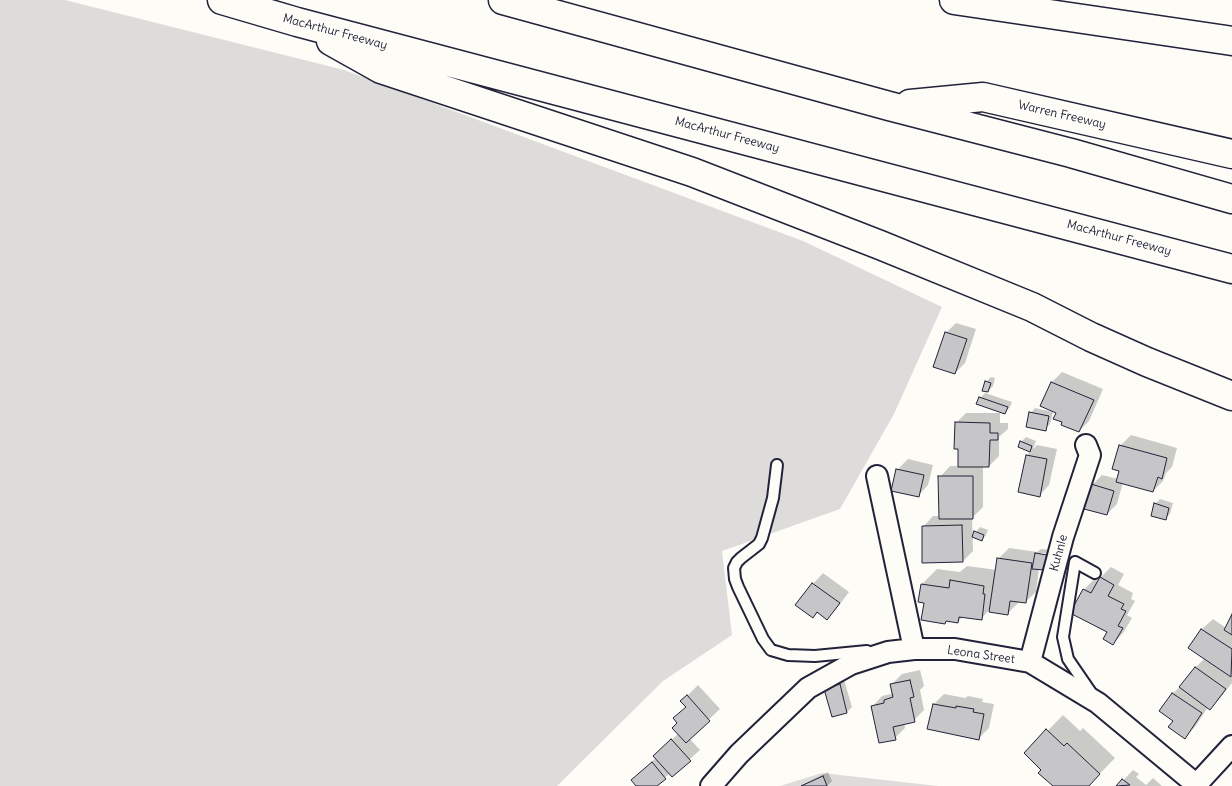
<!DOCTYPE html>
<html>
<head>
<meta charset="utf-8">
<style>
	body { margin:0 }
	canvas { display:block; background:#fdfcf7 }
</style>
</head>
<body>
<canvas width="1232" height="786"></canvas>
<script>
const ctx = document.querySelector('canvas').getContext('2d');
ctx.lineJoin = 'round';
function paint(path, color) {
  ctx.fillStyle = color;
  ctx.fill(path, 'evenodd');
}
function toPath(rows) {
  const path = new Path2D();
  for (const r of rows) {
    path.moveTo(r[0], r[1]);
    for (let i = 2; i < r.length; i += 2) path.lineTo(r[i], r[i + 1]);
  }
  return path;
}
function stroke(path, color, width, dash) {
  ctx.strokeStyle = color;
  ctx.lineWidth = width;
  ctx.lineCap = dash ? 'butt' : 'round';
  ctx.setLineDash(dash || []);
  ctx.stroke(path);
}
function label(font, color, halo, rows, align = 'center') {
  ctx.font = font + ' Delius,sans-serif';
  ctx.lineWidth = 5;
  ctx.setLineDash([]);
  ctx.textBaseline = 'middle';
  ctx.strokeStyle = halo;
  ctx.fillStyle = color;
  for (const [text, x, y, turn = 0] of rows) {
    ctx.save();
    ctx.translate(x, y);
    ctx.rotate((+turn || 0) * Math.PI / 180);
    ctx.textAlign = isNaN(turn) ? turn : align;
    if (halo) ctx.strokeText(text, 0, 0);
    ctx.fillText(text, 0, 0);
    ctx.restore();
  }
}
paint(toPath([
	[0,0,65,0,344,70,803,241,942,307,894,414,840,509,722,551,732,635,663,681,557,786,0,786],
	[822,773,938,786,780,786]
]), '#dddcdb');
paint(toPath([
	[956,323,976,329,965,363,955,373,946,333],
	[1062,372,1103,389,1089,421,1079,431,1064,422,1058,412,1042,406,1052,382],
	[991,377,995,378,993,386,988,391,986,382],
	[985,393,1012,402,1010,407,1005,412,980,398],
	[1035,408,1053,412,1050,424,1045,429,1031,413],
	[966,413,1000,413,1000,423,1008,423,1008,429,999,437,999,456,989,466,983,466,983,507,972,518,973,551,963,561,923,527,933,516,940,516,940,477,950,466,959,466,959,447,956,423],
	[1131,435,1177,448,1172,467,1166,473,1163,481,1153,491,1123,482,1117,504,1107,514,1092,485,1102,475,1118,479,1121,470,1120,446],
	[1026,437,1036,441,1033,449,1037,445,1057,449,1049,485,1039,496,1019,491,1027,455,1031,451,1019,446,1021,442],
	[908,459,933,465,928,485,918,496,897,470],
	[1160,499,1173,503,1170,514,1165,519,1155,504],
	[980,527,988,530,986,535,982,540,974,537,976,532],
	[1009,548,1037,552,1041,549,1052,550,1051,554,1041,553,1041,555,1051,556,1045,569,1039,568,1036,592,1025,602,1018,601,1018,603,1008,613,989,610,981,619,963,616,958,622,947,620,945,623,925,601,919,601,922,584,937,569,960,572,967,566,997,570,998,559],
	[1111,567,1124,574,1118,585,1133,593,1131,599,1135,601,1127,615,1132,618,1123,633,1113,644,1108,632,1072,613,1084,590,1094,579,1098,581,1101,577],
	[823,573,849,592,837,608,827,618,817,611,797,605,813,584],
	[1232,616,1232,674,1231,675,1232,676,1232,683,1220,698,1210,709,1208,707,1195,727,1185,737,1175,720,1172,694,1183,684,1196,667,1205,658,1190,648,1202,629,1213,619,1226,628],
	[920,670,924,686,920,690,924,710,914,720,904,723,905,728,895,738,872,707,882,696,891,694,893,692,892,684,902,674],
	[844,680,852,707,847,712,833,715,826,689,831,684],
	[698,685,720,709,689,738,700,750,672,775,670,773,655,786,638,786,633,780,656,758,665,746,679,733,679,722,687,707,682,701],
	[944,694,965,698,968,696,983,699,982,702,994,704,989,728,979,738,934,704],
	[1063,715,1080,731,1083,728,1115,758,1088,786,1054,786,1043,770,1026,753],
	[1133,770,1139,774,1136,777,1146,785,1153,778,1162,786,1118,786],
	[828,772,832,781,827,786,800,786]
]), '#0003');
const building = toPath([
	[945,332,967,339,955,374,933,367,945,332],
	[985,381,991,383,988,392,982,391,985,381],
	[1051,382,1094,400,1079,432,1061,425,1062,422,1053,419,1056,413,1040,406,1051,382],
	[979,397,1008,407,1005,414,976,404,979,397],
	[1029,412,1049,416,1046,431,1026,427,1029,412],
	[955,422,990,423,990,433,998,433,998,440,990,440,989,467,958,467,958,449,954,449,955,422],
	[1020,441,1032,446,1030,452,1018,447,1020,441],
	[1119,445,1167,458,1162,479,1158,477,1153,492,1116,482,1119,471,1112,469,1119,445],
	[1026,455,1047,459,1040,497,1018,492,1026,455],
	[896,469,924,475,919,497,891,491,896,469],
	[938,476,973,476,973,519,939,519,938,476],
	[1091,484,1114,491,1107,515,1084,509,1091,484],
	[1154,503,1169,508,1166,520,1151,516,1154,503],
	[962,525,963,562,922,563,922,526,962,525],
	[974,531,984,535,982,541,972,537,974,531],
	[1035,553,1047,555,1045,570,1032,569,1035,553],
	[997,558,1032,563,1026,603,1010,601,1008,615,989,612,997,558],
	[1100,577,1114,585,1108,596,1124,604,1121,609,1126,611,1118,626,1123,628,1113,645,1103,639,1107,632,1070,613,1083,589,1091,593,1100,577],
	[950,580,984,586,983,594,985,594,982,620,959,617,958,623,946,621,945,624,921,620,924,603,918,602,921,584,949,588,950,580],
	[812,583,840,603,827,620,817,612,813,618,795,605,812,583],
	[1232,614,1232,635,1224,630,1232,614],
	[1201,629,1232,649,1231,677,1188,648,1201,629],
	[1195,667,1226,689,1210,710,1179,687,1195,667],
	[910,680,914,697,910,698,915,722,893,727,896,740,879,743,871,706,884,703,884,700,893,697,890,684,910,680],
	[840,684,847,713,832,717,824,689,840,684],
	[1172,693,1202,713,1185,739,1168,727,1173,721,1159,711,1172,693],
	[687,695,710,721,686,743,672,728,677,723,673,718,686,707,680,701,687,695],
	[933,704,956,708,956,706,974,709,973,712,984,714,979,740,927,729,933,704],
	[1046,729,1064,746,1067,743,1100,774,1089,786,1053,786,1038,773,1041,770,1024,753,1046,729],
	[671,739,691,761,672,777,653,756,671,739],
	[652,762,666,779,657,786,636,786,631,780,652,762],
	[823,776,827,786,801,786,823,776],
	[1122,779,1130,785,1116,786,1122,779]
]);
paint(building, '#c6c6c8');
stroke(building, '#22223b', 1);
const service = toPath([
	[777,465,773,498,762,538,759,544,741,558,737,562,734,568,735,579,738,587,763,639,771,650,788,655,815,656,867,651],
	[1092,694,1068,659,1063,637,1075,562,1095,573]
]);
const minor = toPath([
	[877,476,914,649],
	[1030,662,1063,537,1090,455,1086,445],
	[1197,784,1232,746],
	[711,786,739,754,808,688,851,664,888,652,914,649,955,649,1030,662,1098,703,1198,786]
]);
const motorway = toPath([
	[222,0,297,22,1232,269],
	[503,0,889,106,1071,153,1232,199],
	[954,0,1232,41],
	[331,41,381,69,692,172,880,245,1032,307,1091,337,1147,362,1232,396],
	[910,104,983,97,1232,154]
]);
stroke(service, '#22223b', 14);
stroke(minor, '#22223b', 24);
stroke(motorway, '#22223b', 31);
stroke(service, '#fdfcf7', 10);
stroke(minor, '#fdfcf7', 20);
stroke(motorway, '#fdfcf7', 28);
label('12px', '#22223b', '#fdfcf7', [
	["MacArthur Freeway",335,32,15],
	["Warren Freeway",1062,115,13],
	["MacArthur Freeway",727,135,15],
	["MacArthur Freeway",1119,238,15],
	["Kuhnle",1059,553,-75],
	["Leona Street",981,655,8]
]);
</script>
</body>
</html>
